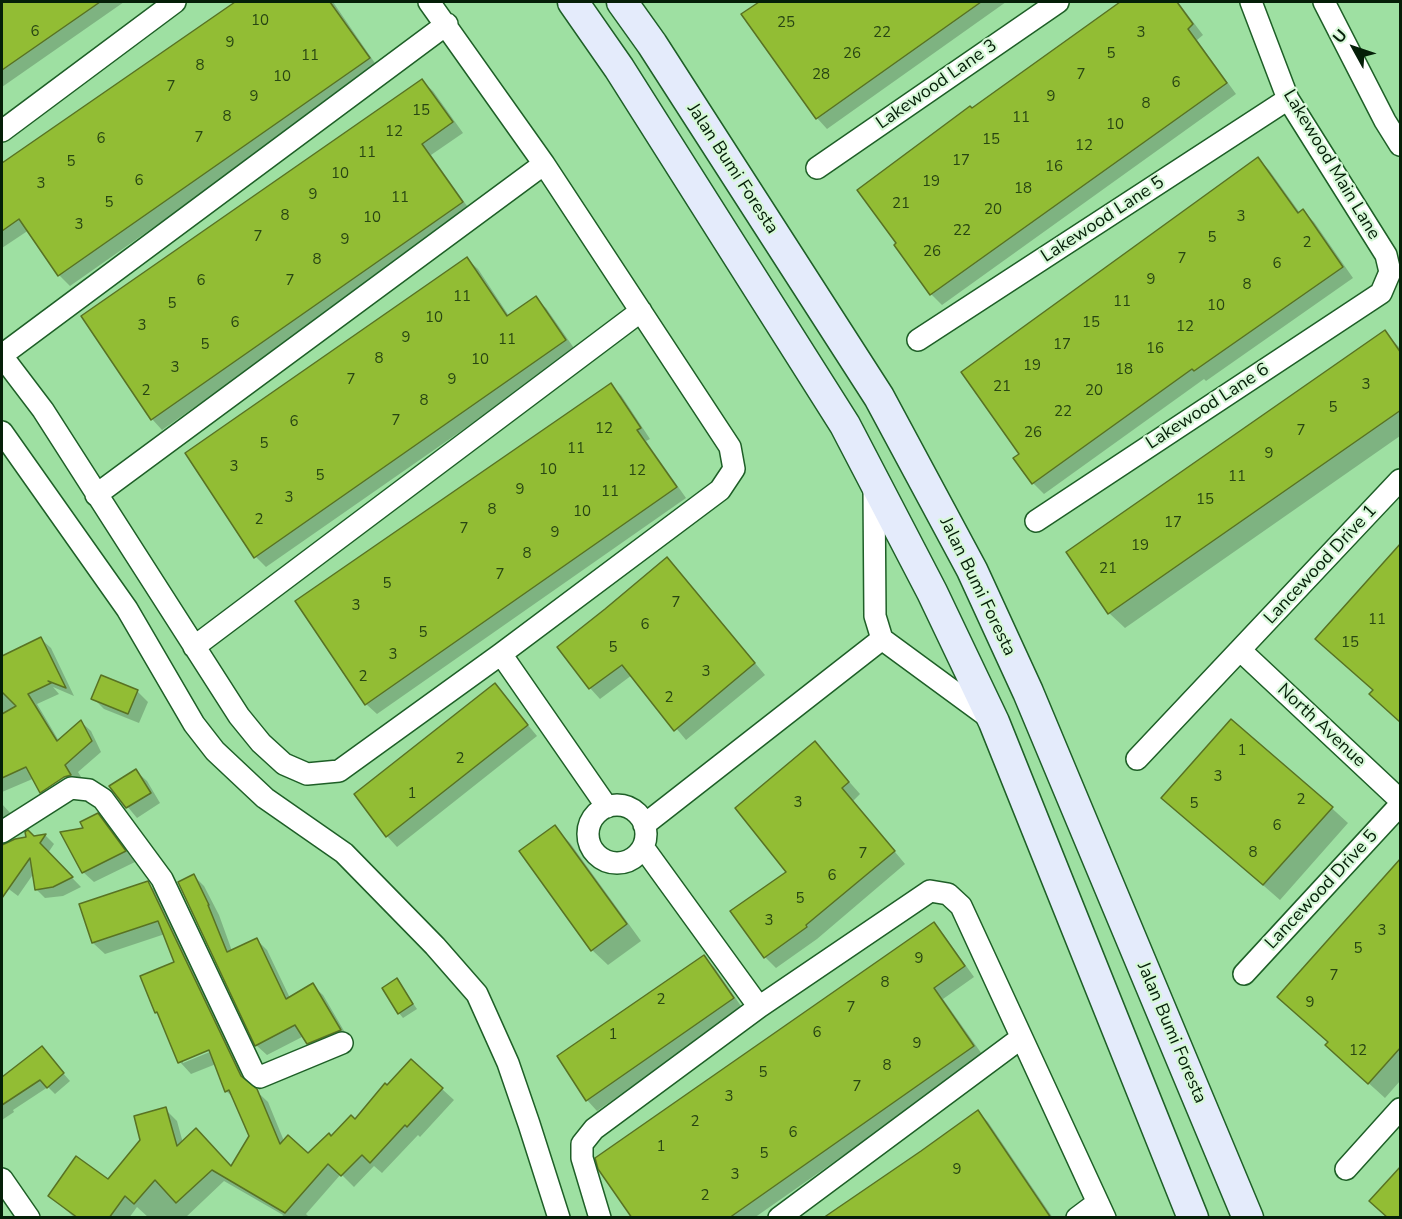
<!DOCTYPE html>
<html>
<head>
<meta charset="utf-8">
<style>
	body { margin:0 }
	#map { position:relative; width:1402px; height:1219px; overflow:hidden; background:#9ee0a2; font-family:"Nunito Sans",sans-serif }
	canvas { display:block }
	.frame { position:absolute; inset:0; border:3px solid #051f08; pointer-events:none }
	.north { position:absolute; left:1324px; top:18px; width:60px; height:60px; -webkit-text-stroke:4px #d7f8d8; paint-order:stroke; rotate:310deg; font-size:16px; font-weight:700; line-height:24px; text-align:center; color:#051f08 }
	.north::after { content:''; display:block; margin:auto; width:21px; height:27px; background:#051f08; clip-path:polygon(50% 0,100% 100%,50% 72%,0 100%) }
</style>
</head>
<body>
<div id="map">
<canvas width="1402" height="1219"></canvas>
<div class="frame"></div>
<div class="north">U</div>
</div>
<script>
const ctx = document.querySelector('canvas').getContext('2d');
ctx.lineJoin = 'round';
function paint(path, color) {
  ctx.fillStyle = color;
  ctx.fill(path, 'evenodd');
}
function toPath(rows) {
  const path = new Path2D();
  for (const r of rows) {
    if (r.length === 3) {
      path.moveTo(r[0] + r[2], r[1]);
      path.arc(r[0], r[1], r[2], 0, 2 * Math.PI);
      continue;
    }
    path.moveTo(r[0], r[1]);
    for (let i = 2; i < r.length; i += 2) path.lineTo(r[i], r[i + 1]);
  }
  return path;
}
function stroke(path, color, width, dash) {
  ctx.strokeStyle = color;
  ctx.lineWidth = width;
  ctx.lineCap = dash ? 'butt' : 'round';
  ctx.setLineDash(dash || []);
  ctx.stroke(path);
}
function label(font, color, halo, rows, align = 'center') {
  ctx.font = font + ' "Nunito Sans",sans-serif';
  ctx.lineWidth = 4.5;
  ctx.setLineDash([]);
  ctx.textBaseline = 'middle';
  ctx.strokeStyle = halo;
  ctx.fillStyle = color;
  for (const [text, x, y, turn = 0] of rows) {
    ctx.save();
    ctx.translate(x, y);
    ctx.rotate((+turn || 0) * Math.PI / 180);
    ctx.textAlign = isNaN(turn) ? turn : align;
    if (halo) ctx.strokeText(text, 0, 0);
    ctx.fillText(text, 0, 0);
    ctx.restore();
  }
}
paint(toPath([
	[2,2,124,2,2,87],
	[235,2,333,2,379,69,70,286,59,275,29,230,2,248,2,165],
	[761,2,1006,2,827,129,817,118,743,15],
	[1122,2,1178,2,1203,35,1197,40,1236,94,942,305,931,294,896,246,972,110],
	[422,81,433,91,463,133,431,155,472,213,162,430,152,419],
	[1258,159,1269,170,1300,213,1303,211,1314,222,1353,278,1206,381,1204,379,1044,494,1033,483,1021,454],
	[467,259,478,269,509,316,535,298,546,308,576,351,266,567,256,557],
	[1384,332,1400,348,1400,436,1125,628,1109,613],
	[610,385,621,395,650,439,646,441,686,498,377,714,366,704],
	[677,569,765,675,686,740,632,675,600,699,590,688,559,647],
	[41,639,51,648,74,696,53,687,59,694,37,704,59,741,81,722,91,731,101,752,78,772,86,785,78,786,56,769,2,792,2,657],
	[102,677,137,691,148,702,139,723,104,709,93,698],
	[495,685,537,736,397,847,387,836,356,795],
	[815,743,860,794,853,801,905,864,817,939,776,968,765,957,788,872],
	[1290,770,1348,823,1280,900,1163,798],
	[136,771,147,781,160,803,137,818,111,787],
	[2,804,12,815,2,826],
	[97,815,108,826,135,862,94,882,83,872,86,829],
	[554,827,570,843,641,941,608,965,592,950],
	[46,836,54,844,48,853,81,887,63,896,45,898,36,889,34,873,18,896,2,884,2,854,7,845],
	[1400,870,1400,1081,1385,1098,1343,1060,1329,1043,1295,1012],
	[194,876,204,886,219,915,232,951,256,939,267,950,290,998,312,985,323,995,350,1041,318,1053,304,1036,267,1055,256,1045],
	[147,883,159,894,251,1086,268,1102,284,1141,308,1155,356,1121,442,1089,454,1100,420,1137,418,1135,382,1173,374,1166,354,1187,341,1174,306,1214,310,1218,281,1218,283,1215,224,1181,185,1218,149,1218,137,1207,129,1218,75,1218,50,1196,108,1181,165,1109,177,1121,183,1143,232,1168,250,1136,235,1099,226,1091,216,1064,191,1074,180,1062,160,1016,156,1012,176,963,165,934,105,954,93,943,81,905],
	[216,1046,217,1049,183,1063,183,1059],
	[934,924,944,935,974,977,943,999,984,1057,754,1218,633,1218],
	[703,957,714,967,743,1009,597,1111,587,1100,559,1057],
	[397,980,417,1009,403,1018,399,1013],
	[41,1048,70,1081,55,1094,48,1087,13,1110,14,1112,2,1120,2,1079],
	[978,1112,988,1122,1053,1218,827,1218]
]), '#0003');
const building = toPath([
	[2,2,100,2,2,70,2,2],
	[235,2,330,2,370,58,58,276,19,219,2,231,2,163,235,2],
	[759,2,981,2,816,119,741,14,759,2],
	[1120,2,1177,2,1193,24,1188,29,1227,83,930,295,894,245,896,243,857,190,970,106,972,108,1120,2],
	[422,79,453,122,422,144,463,202,151,420,81,316,422,79],
	[1258,157,1298,213,1303,209,1343,267,1194,371,1192,369,1032,484,1013,458,1019,454,961,372,1258,157],
	[467,257,507,316,536,296,566,340,254,558,185,453,467,257],
	[1385,330,1401,353,1401,410,1108,614,1066,552,1385,330],
	[611,383,641,428,637,430,677,487,365,705,295,601,611,383],
	[1401,543,1401,723,1369,694,1373,690,1315,639,1401,543],
	[667,557,755,663,674,731,622,665,589,689,557,647,605,609,667,557],
	[41,637,66,688,48,681,51,683,28,694,57,741,81,720,92,741,65,765,71,775,64,777,40,793,26,767,2,778,2,714,16,706,2,692,2,656,41,637],
	[101,675,138,690,128,714,91,699,101,675],
	[495,683,528,725,386,837,354,794,495,683],
	[1231,719,1333,807,1263,885,1161,798,1231,719],
	[815,741,849,782,842,788,895,851,806,925,807,927,764,958,730,911,786,872,735,808,815,741],
	[136,769,151,793,126,808,109,786,136,769],
	[98,813,126,851,82,873,60,832,83,828,80,822,98,813],
	[555,825,627,924,591,951,519,851,555,825],
	[28,830,34,836,46,834,40,843,73,877,53,887,35,890,30,858,2,898,2,845,15,839,26,837,25,832,28,830],
	[1401,858,1401,1047,1368,1084,1325,1045,1328,1042,1277,997,1401,858],
	[194,874,209,905,208,905,227,952,257,938,286,999,313,983,341,1030,307,1044,295,1025,255,1046,178,882,194,874],
	[148,881,241,1076,257,1089,280,1144,288,1135,308,1153,329,1133,331,1136,351,1115,355,1119,385,1083,387,1085,411,1059,443,1088,407,1127,405,1125,370,1163,362,1155,341,1176,328,1164,285,1213,212,1170,176,1203,155,1180,134,1204,125,1196,109,1218,78,1218,48,1196,76,1156,108,1179,140,1140,134,1116,166,1107,177,1146,196,1128,231,1166,249,1136,229,1090,225,1092,209,1050,178,1063,157,1012,155,1013,140,976,174,962,158,921,92,943,79,904,148,881],
	[934,922,965,966,934,988,974,1046,729,1218,632,1218,598,1169,595,1158,934,922],
	[704,955,734,998,586,1101,557,1056,704,955],
	[397,978,413,1004,398,1014,382,988,397,978],
	[42,1046,64,1073,47,1088,40,1080,2,1105,2,1077,42,1046],
	[978,1110,1051,1218,823,1218,921,1151,978,1110],
	[1401,1166,1401,1218,1388,1218,1369,1201,1401,1166]
]);
paint(building, '#92bd34');
stroke(building, '#587223', 1.5);
const street = toPath([
	[1324,2,1385,121,1400,145],
	[2,131,175,2],
	[817,168,1058,2],
	[918,340,1288,99],
	[2,355,447,24],
	[2,356,43,410,239,716,261,743,284,764,307,774,339,771,501,654,720,490,734,469,730,447,544,164,429,2],
	[2,432,127,609,194,724,215,751,265,798,344,853,435,946,477,994,508,1063,529,1124,559,1218],
	[874,486,875,616,882,639,991,719],
	[96,495,544,164],
	[1036,521,1381,293,1390,272,1386,255,1288,99,1251,2],
	[194,647,641,311],
	[1241,651,1400,800],
	[501,654,607,807],
	[1137,759,1400,480],
	[617,834,29],
	[644,825,882,639],
	[2,832,71,788,89,790,103,799,162,879,253,1071,260,1077,342,1043],
	[643,847,759,1007],
	[1244,974,1400,805],
	[1346,1169,1400,1109],
	[2,1179,29,1218],
	[600,1218,582,1158,582,1144,594,1129,759,1007,930,891,948,894,961,906,1105,1218],
	[779,1218,1021,1038],
	[1077,1218,1097,1203]
]);
const secondary = toPath([
	[573,2,619,68,845,425,932,592,994,722,1193,1218],
	[622,2,652,44,879,397,972,570,1028,692,1248,1218]
]);
stroke(street, '#1e5f27', 24);
stroke(secondary, '#1e5f27', 33);
stroke(street, '#fff', 21);
stroke(secondary, '#e4ebfb', 30);
label('15px', '#284613', null, [
	["10",260,21],
	["25",786,23],
	["6",35,32],
	["22",882,33],
	["3",1141,33],
	["9",230,43],
	["26",852,54],
	["5",1111,54],
	["11",310,56],
	["8",200,66],
	["28",821,75],
	["7",1081,75],
	["10",282,77],
	["6",1176,83],
	["7",171,87],
	["9",254,97],
	["9",1051,97],
	["8",1146,104],
	["15",421,111],
	["8",227,117],
	["11",1021,118],
	["10",1115,125],
	["12",394,132],
	["7",199,138],
	["6",101,139],
	["15",991,140],
	["12",1084,146],
	["11",367,153],
	["17",961,161],
	["5",71,162],
	["16",1054,167],
	["10",340,174],
	["6",139,181],
	["19",931,182],
	["3",41,184],
	["18",1023,189],
	["9",313,195],
	["11",400,198],
	["5",109,203],
	["21",901,204],
	["20",993,210],
	["8",285,216],
	["3",1241,217],
	["10",372,218],
	["3",79,225],
	["22",962,231],
	["7",258,237],
	["5",1212,238],
	["9",345,240],
	["2",1307,243],
	["26",932,252],
	["7",1182,259],
	["8",317,260],
	["6",1277,264],
	["9",1151,280],
	["6",201,281],
	["7",290,281],
	["8",1247,285],
	["11",462,297],
	["11",1122,302],
	["5",172,304],
	["10",1216,306],
	["10",434,318],
	["6",235,323],
	["15",1091,323],
	["3",142,326],
	["12",1185,327],
	["9",406,338],
	["11",507,340],
	["5",205,345],
	["17",1062,345],
	["16",1155,349],
	["8",379,359],
	["10",480,360],
	["19",1032,366],
	["3",175,368],
	["18",1124,370],
	["7",351,380],
	["9",452,380],
	["3",1366,385],
	["21",1002,387],
	["2",146,391],
	["20",1094,391],
	["8",424,401],
	["5",1333,408],
	["22",1063,412],
	["7",396,421],
	["6",294,422],
	["12",604,429],
	["7",1301,431],
	["26",1033,433],
	["5",264,444],
	["11",576,449],
	["9",1269,454],
	["3",234,467],
	["10",548,470],
	["12",637,471],
	["5",320,476],
	["11",1237,477],
	["9",520,490],
	["11",610,492],
	["3",289,498],
	["15",1205,500],
	["8",492,510],
	["10",582,512],
	["2",259,520],
	["17",1173,523],
	["7",464,529],
	["9",555,533],
	["19",1140,546],
	["8",527,554],
	["21",1108,569],
	["7",500,575],
	["5",387,584],
	["7",676,603],
	["3",356,606],
	["11",1377,620],
	["6",645,625],
	["5",423,633],
	["15",1350,643],
	["5",613,648],
	["3",393,655],
	["3",706,672],
	["2",363,677],
	["2",669,698],
	["1",1242,751],
	["2",460,759],
	["3",1218,777],
	["1",412,794],
	["2",1301,800],
	["3",798,803],
	["5",1194,804],
	["6",1277,826],
	["8",1253,853],
	["7",863,854],
	["6",832,876],
	["5",800,899],
	["3",769,921],
	["3",1382,931],
	["5",1358,949],
	["9",919,959],
	["7",1334,976],
	["8",885,983],
	["2",661,1000],
	["9",1310,1003],
	["7",851,1008],
	["6",817,1033],
	["1",613,1035],
	["9",917,1044],
	["12",1358,1051],
	["8",887,1066],
	["5",763,1073],
	["7",857,1087],
	["3",729,1097],
	["2",695,1122],
	["6",793,1133],
	["1",661,1147],
	["5",764,1154],
	["9",957,1170],
	["3",735,1175],
	["2",705,1196]
]);
label('18px', '#051f08', '#d7f8d8', [
	["Lakewood Lane 3",937,85,-35],
	["Lakewood Main Lane",1331,165,59],
	["Jalan Bumi Foresta",732,169,57],
	["Lakewood Lane 5",1103,220,-33],
	["Lakewood Lane 6",1208,407,-33],
	["Lancewood Drive 1",1321,565,-47],
	["Jalan Bumi Foresta",977,587,64],
	["North Avenue",1321,726,43],
	["Lancewood Drive 5",1322,890,-47],
	["Jalan Bumi Foresta",1171,1033,67]
]);
</script>
</body>
</html>
